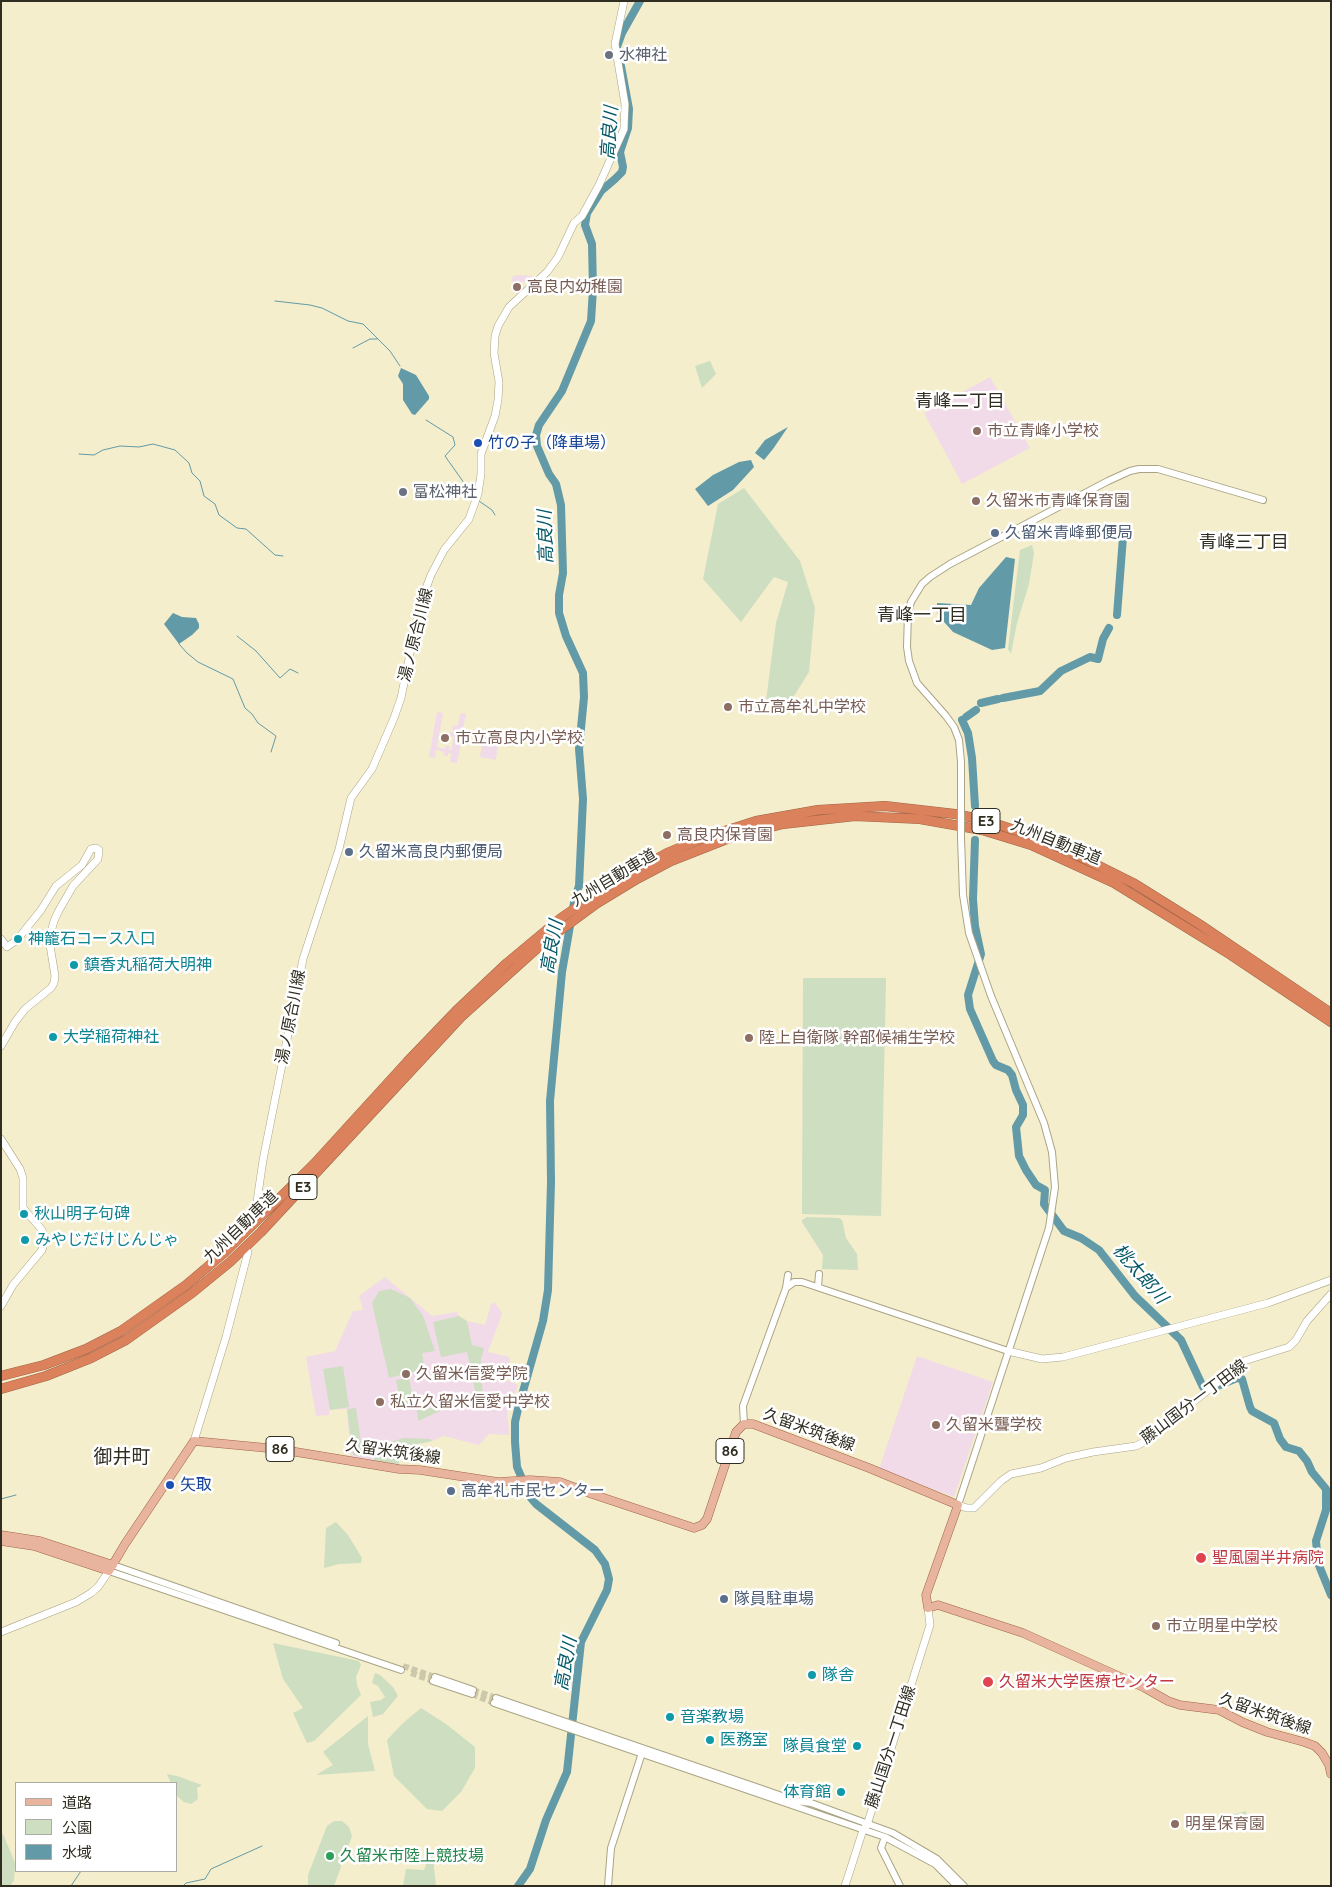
<!DOCTYPE html>
<html>
<head>
<meta charset="utf-8">
<style>
	body { margin:0 }
	#map { position:relative; width:1332px; height:1887px; overflow:hidden; background:#f4eecc; font-family:Quicksand,"Noto Sans JP",sans-serif }
	canvas { display:block }
	.frame { position:absolute; inset:0; border:2px solid #302e21; pointer-events:none }
	.legend { position:absolute; left:15px; top:1782px; width:162px; height:90px; box-sizing:border-box; background:#fff; border:1px solid #acaba6; margin:0; padding:6px 9px; list-style:none; font-size:15px; color:#302e21 }
	.legend li { display:flex; align-items:center; gap:10px; height:25px }
	.legend b { width:25px; border:1px solid #acaba6 }
</style>
</head>
<body>
<div id="map">
<canvas width="1332" height="1887"></canvas>
<div class="frame"></div>
<ul class="legend">
<li><b style="height:6px;background:#e9b49d"></b>道路</li>
<li><b style="height:14px;background:#cddec1"></b>公園</li>
<li><b style="height:14px;background:#629aa7"></b>水域</li>
</ul>
</div>
<script>
const ctx = document.querySelector('canvas').getContext('2d');
ctx.lineJoin = 'round';
function paint(path, color) {
  ctx.fillStyle = color;
  ctx.fill(path, 'evenodd');
}
function toPath(rows) {
  const path = new Path2D();
  for (const r of rows) {
    path.moveTo(r[0], r[1]);
    for (let i = 2; i < r.length; i += 2) path.lineTo(r[i], r[i + 1]);
  }
  return path;
}
function stroke(path, color, width, dash) {
  ctx.strokeStyle = color;
  ctx.lineWidth = width;
  ctx.lineCap = dash ? 'butt' : 'round';
  ctx.setLineDash(dash || []);
  ctx.stroke(path);
}
function label(font, color, halo, rows, align = 'center') {
  ctx.font = font + ' Quicksand,"Noto Sans JP",sans-serif';
  ctx.lineWidth = 5;
  ctx.setLineDash([]);
  ctx.textBaseline = 'middle';
  ctx.strokeStyle = halo;
  ctx.fillStyle = color;
  for (const [text, x, y, turn = 0] of rows) {
    ctx.save();
    ctx.translate(x, y);
    ctx.rotate((+turn || 0) * Math.PI / 180);
    ctx.textAlign = isNaN(turn) ? turn : align;
    if (halo) ctx.strokeText(text, 0, 0);
    ctx.fillText(text, 0, 0);
    ctx.restore();
  }
}
paint(toPath([
	[519,275,532,276,532,281,519,282,520,291,515,292,512,280,513,276],
	[990,377,1030,448,962,484,924,413],
	[437,712,443,713,437,747,444,749,445,746,450,746,449,750,451,750,454,737,449,736,450,732,456,733,452,730,453,725,457,726,461,713,466,714,462,733,458,733,463,734,457,763,450,762,451,753,448,753,448,756,443,755,444,752,436,750,435,758,429,757],
	[483,735,500,738,501,740,501,743,498,743,496,760,480,757],
	[385,1277,432,1316,457,1312,459,1316,467,1321,485,1325,491,1304,495,1303,502,1312,501,1317,488,1352,510,1357,509,1370,504,1369,502,1378,518,1385,507,1414,510,1435,489,1434,479,1445,444,1436,432,1441,399,1448,399,1469,351,1461,347,1409,329,1410,329,1415,316,1416,306,1357,335,1351,353,1311,363,1310,359,1296],
	[917,1356,993,1382,954,1497,879,1469]
]), '#f2dbe8');
paint(toPath([
	[710,361,716,374,702,388,695,366],
	[744,488,800,561,815,608,809,672,782,715,766,701,776,623,788,582,774,577,741,622,703,579,718,504],
	[1032,545,1034,553,1029,584,1017,623,1011,654,1008,649,1020,550],
	[803,978,886,978,881,1216,802,1214],
	[807,1217,839,1218,842,1220,846,1238,857,1254,858,1270,822,1269,823,1255,802,1222,802,1220],
	[391,1289,410,1298,423,1316,435,1351,422,1353,425,1369,389,1378,372,1303,379,1291],
	[459,1316,467,1321,472,1345,484,1348,481,1359,483,1402,480,1404,472,1400,476,1395,467,1352,441,1357,433,1322],
	[343,1366,349,1407,330,1410,323,1369],
	[409,1378,414,1406,402,1409,396,1380],
	[453,1405,418,1421,417,1410],
	[356,1408,363,1457,353,1455,347,1409],
	[404,1438,430,1439,432,1441,399,1448,399,1464,375,1461,374,1458,372,1458,380,1445],
	[336,1522,348,1535,362,1558,361,1563,339,1564,324,1568,326,1528],
	[273,1643,359,1661,361,1665,356,1677,357,1685,361,1695,314,1741,307,1743,293,1713,303,1708,283,1679],
	[375,1673,380,1675,393,1687,398,1696,383,1714,373,1717,370,1702,381,1700,385,1697,378,1686,372,1683],
	[421,1708,446,1724,475,1747,475,1768,461,1792,442,1811,427,1809,394,1776,387,1740,403,1723],
	[368,1716,368,1744,375,1771,316,1775,333,1765,323,1752],
	[167,1774,177,1776,202,1785,197,1788,198,1799,191,1804,184,1802,177,1796,176,1800,176,1783,171,1783],
	[1246,1811,1247,1823,1232,1826,1231,1815],
	[334,1821,342,1821,349,1827,352,1836,334,1886,308,1886,308,1875,327,1826],
	[3,1834,15,1863,14,1880,10,1886,1,1886,1,1835],
	[432,1849,436,1886,403,1886,406,1869,424,1870]
]), '#cddec1');
paint(toPath([
	[401,368,416,375,429,396,429,399,415,415,412,414,403,400,403,384,398,376],
	[788,427,773,449,764,460,755,453,765,440],
	[751,460,754,467,733,490,708,506,695,489,713,475,739,462],
	[1006,557,1015,559,1005,648,992,650,953,632,937,614,937,603,971,605,979,588],
	[173,613,182,617,196,618,199,624,199,628,192,635,179,644,164,624]
]), '#629aa7');
stroke(toPath([
	[275,301,310,305,322,308,348,321,363,324,390,351,400,366],
	[353,348,370,339,377,339],
	[426,420,453,437,455,445,445,456,474,497],
	[79,454,94,455,103,450,120,446,139,447,153,444,175,450,189,463,192,473,200,481,204,496,215,504,219,515,237,528,246,529,275,555,283,556],
	[479,501,492,510,495,515],
	[237,636,256,651,280,678,290,669,298,673],
	[179,644,187,653,198,662,233,679,245,708,252,714,258,723,276,736,271,752],
	[1,1499,16,1495],
	[71,1886,81,1871],
	[183,1886,186,1883,205,1879,211,1869,262,1846]
]), '#629aa7', 1);
stroke(toPath([
	[617,47,622,33,640,1],
	[1117,615,1123,537],
	[1003,698,1040,691,1061,671,1090,657,1098,659,1103,639,1109,628],
	[981,703,998,699],
	[966,717,976,710],
	[962,720,968,733,972,758,975,806],
	[975,840,973,899,975,926,981,954,968,995,970,1009,993,1061,996,1065,1008,1070,1012,1075,1016,1090,1023,1105,1023,1115,1016,1127,1019,1156,1026,1170,1036,1185,1045,1190,1044,1204,1064,1231,1081,1238,1099,1250,1135,1296,1181,1340,1203,1387,1215,1387,1237,1378,1242,1379,1250,1407,1252,1411,1274,1423,1280,1439,1286,1447,1299,1451,1307,1461,1312,1472,1326,1489,1326,1510,1316,1541,1318,1563,1331,1595],
	[518,1886,530,1869,546,1820,567,1772,581,1642,607,1590,609,1579,605,1564,595,1550,536,1504,530,1497,517,1467,515,1442,515,1422,518,1409,543,1321,548,1290,551,1182,550,1101,562,972,575,897,579,886,583,799,579,749,584,697,583,673,566,636,559,613,559,595,563,573,561,505,556,484,549,474,537,446,536,435,539,425,562,391,591,321,593,289,592,244,585,225,587,213,601,191,615,179,622,172,623,167,620,152,628,128,629,109,621,66]
]), '#629aa7', 8);
stroke(toPath([
	[403,1666,435,1677],
	[411,1673,433,1681],
	[473,1690,496,1698],
	[472,1694,494,1703]
]), '#cdc8aa', 6, [6, 3]);
const tertiary = toPath([
	[961,799,961,762,959,740,954,727,946,716,917,683,909,661,907,647,908,613,911,602,922,584,930,577,950,564,1108,481,1130,471,1139,469,1158,469,1263,500],
	[818,1287,819,1274],
	[786,1288,794,1282,802,1282,1008,1351],
	[744,1424,743,1406,786,1288,788,1275],
	[958,1505,1049,1228,1055,1187,1052,1152,1044,1123,991,996,969,933,963,895,961,838],
	[113,1565,336,1643],
	[109,1571,401,1670],
	[435,1677,473,1690],
	[433,1681,472,1694],
	[496,1698,762,1789,796,1801,811,1803,893,1833,937,1859,964,1886],
	[494,1703,885,1837,935,1864,957,1886],
	[885,1837,881,1848,900,1886],
	[608,1886,611,1848,642,1753]
]);
const secondary = toPath([
	[1,939,7,947,17,940,41,910,56,886,82,865,91,849,96,848,99,850,98,859,73,886,58,912,54,921,49,939,55,976,54,983,51,988,25,1009,15,1022,1,1046],
	[1,1139,20,1169,23,1178,23,1208,42,1230,45,1240,42,1250,13,1285,1,1306],
	[255,1215,263,1160,303,959,339,849,351,798,372,769,394,718,401,698,420,604,431,575,444,550,469,519,478,494,481,474,481,454,495,416,498,400,499,382,494,353,495,336,498,326,509,307,547,272,558,257,574,223,582,216,599,185,624,129,625,104,615,44,624,1],
	[1008,1351,1042,1359,1063,1357,1268,1303,1331,1280],
	[194,1441,226,1337,248,1252],
	[958,1505,967,1508,974,1508,1001,1481,1011,1474,1041,1468,1066,1458,1093,1452,1136,1446,1144,1442,1244,1361,1289,1347,1296,1340,1307,1321,1331,1294],
	[1,1632,76,1602,91,1593,98,1587,109,1571],
	[845,1886,863,1830,867,1825,930,1625,928,1608]
]);
const primary = toPath([
	[1,1535,40,1541,113,1565],
	[1,1541,34,1546,109,1571,125,1544,194,1441,278,1449,399,1469,420,1470,498,1482,530,1480,560,1482,592,1494,694,1528,702,1525,707,1519,736,1432,744,1424,753,1424,869,1468,958,1505,926,1595,928,1608,938,1605,1023,1633,1145,1688,1168,1701,1180,1705,1219,1710,1242,1722,1267,1732,1304,1742,1315,1746,1322,1753,1329,1765,1331,1774]
]);
const motorway = toPath([
	[1,1376,44,1365,86,1349,121,1331,186,1285,224,1253,314,1164,407,1062,456,1011,507,963,561,918,606,887,667,853,703,838,756,821,818,810,885,806,955,814,984,820,1033,836,1071,852,1135,884,1199,924,1331,1013],
	[1,1389,46,1376,91,1358,126,1340,192,1293,230,1262,261,1232,461,1017,543,943,596,904,637,879,671,861,732,837,783,824,855,816,920,819,982,830,1031,845,1114,883,1231,955,1331,1022]
]);
stroke(tertiary, '#a9a484', 8);
stroke(secondary, '#a9a484', 8);
stroke(primary, '#9f6547', 9);
stroke(motorway, '#9f6547', 10);
stroke(tertiary, '#fff', 6);
stroke(secondary, '#fff', 7);
stroke(primary, '#e9b49d', 8);
stroke(motorway, '#db825c', 9);
const tertiaryBridge = toPath([
	[961,838,961,799]
]);
stroke(tertiaryBridge, '#a9a484', 8, []);
stroke(tertiaryBridge, '#fff', 6);
for (const [x, y, r, color] of [
	[609,55,5,"#6b7280"],
	[517,287,5,"#8d6e63"],
	[977,431,5,"#8d6e63"],
	[478,443,5,"#1a4fb4"],
	[403,492,5,"#6b7280"],
	[976,501,5,"#8d6e63"],
	[995,533,5,"#5c6f8a"],
	[728,707,5,"#8d6e63"],
	[445,738,5,"#8d6e63"],
	[667,835,5,"#8d6e63"],
	[349,852,5,"#5c6f8a"],
	[18,939,5,"#0f9aa8"],
	[74,965,5,"#0f9aa8"],
	[53,1037,5,"#0f9aa8"],
	[749,1038,5,"#8d6e63"],
	[24,1214,5,"#0f9aa8"],
	[25,1240,5,"#0f9aa8"],
	[406,1374,5,"#8d6e63"],
	[380,1402,5,"#8d6e63"],
	[936,1425,5,"#8d6e63"],
	[170,1485,5,"#1a4fb4"],
	[451,1491,5,"#5c6f8a"],
	[1201,1558,6,"#e0444e"],
	[724,1599,5,"#5c6f8a"],
	[1156,1626,5,"#8d6e63"],
	[812,1675,5,"#0f9aa8"],
	[988,1682,6,"#e0444e"],
	[670,1717,5,"#0f9aa8"],
	[710,1740,5,"#0f9aa8"],
	[857,1746,5,"#0f9aa8"],
	[841,1792,5,"#0f9aa8"],
	[1175,1824,5,"#8d6e63"],
	[330,1856,5,"#2e9e5b"]
]) {
  const dot = new Path2D();
  dot.arc(x, y, r, 0, 2 * Math.PI);
  ctx.fillStyle = color;
  ctx.fill(dot);
  stroke(dot, '#fff', 2);
}
for (const [x, y, w] of [
	[986,821,28],
	[303,1187,28],
	[280,1449,28],
	[730,1451,28]
]) {
  const box = new Path2D();
  box.roundRect(x - w / 2, y - 12.5, w, 25, 4);
  ctx.fillStyle = '#fff';
  ctx.fill(box);
  stroke(box, '#302e21', 1);
}
label('bold 15px', '#302e21', null, [
	["E3",986,821],
	["E3",303,1187],
	["86",280,1449],
	["86",730,1451]
]);
label('16px', '#5b616d', '#fff', [
	["水神社",619,55],
	["富松神社",413,492]
], 'left');
label('16px', '#785e54', '#fff', [
	["高良内幼稚園",527,287],
	["市立青峰小学校",987,431],
	["久留米市青峰保育園",986,501],
	["市立高牟礼中学校",738,707],
	["市立高良内小学校",455,738],
	["高良内保育園",677,835],
	["陸上自衛隊 幹部候補生学校",759,1038],
	["久留米信愛学院",416,1374],
	["私立久留米信愛中学校",390,1402],
	["久留米聾学校",946,1425],
	["市立明星中学校",1166,1626],
	["明星保育園",1185,1824]
], 'left');
label('16px', '#164399', '#fff', [
	["竹の子（降車場）",488,443],
	["矢取",180,1485]
], 'left');
label('16px', '#4e5e75', '#fff', [
	["久留米青峰郵便局",1005,533],
	["久留米高良内郵便局",359,852],
	["高牟礼市民センター",461,1491],
	["隊員駐車場",734,1599]
], 'left');
label('16px', '#302e21', '#fff', [
	["湯ノ原合川線",416,635,-76],
	["九州自動車道",1056,842,22],
	["九州自動車道",614,878,-31],
	["湯ノ原合川線",291,1017,-79],
	["九州自動車道",241,1227,-44],
	["藤山国分一丁田線",1194,1402,-37],
	["久留米筑後線",809,1430,20],
	["久留米筑後線",393,1452,8],
	["久留米筑後線",1265,1714,19],
	["藤山国分一丁田線",891,1747,-72]
]);
label('16px', '#0d838f', '#fff', [
	["神籠石コース入口",28,939],
	["鎮香丸稲荷大明神",84,965],
	["大学稲荷神社",63,1037],
	["秋山明子句碑",34,1214],
	["みやじだけじんじゃ",35,1240],
	["隊舎",822,1675],
	["音楽教場",680,1717],
	["医務室",720,1740],
	["隊員食堂",847,1746,"right"],
	["体育館",831,1792,"right"]
], 'left');
label('16px', '#be3a42', '#fff', [
	["聖風園半井病院",1212,1558],
	["久留米大学医療センター",999,1682]
], 'left');
label('16px', '#27864d', '#fff', [
	["久留米市陸上競技場",340,1856]
], 'left');
label('italic 18px', '#035866', '#fff', [
	["高良川",610,133,-86],
	["高良川",546,537,-92],
	["高良川",552,947,-80],
	["桃太郎川",1140,1274,49],
	["高良川",566,1664,-80]
]);
label('18px', '#302e21', '#fff', [
	["青峰二丁目",960,402],
	["青峰三丁目",1244,543],
	["青峰一丁目",922,616]
]);
label('19px', '#302e21', '#fff', [
	["御井町",122,1457]
]);
</script>
</body>
</html>
